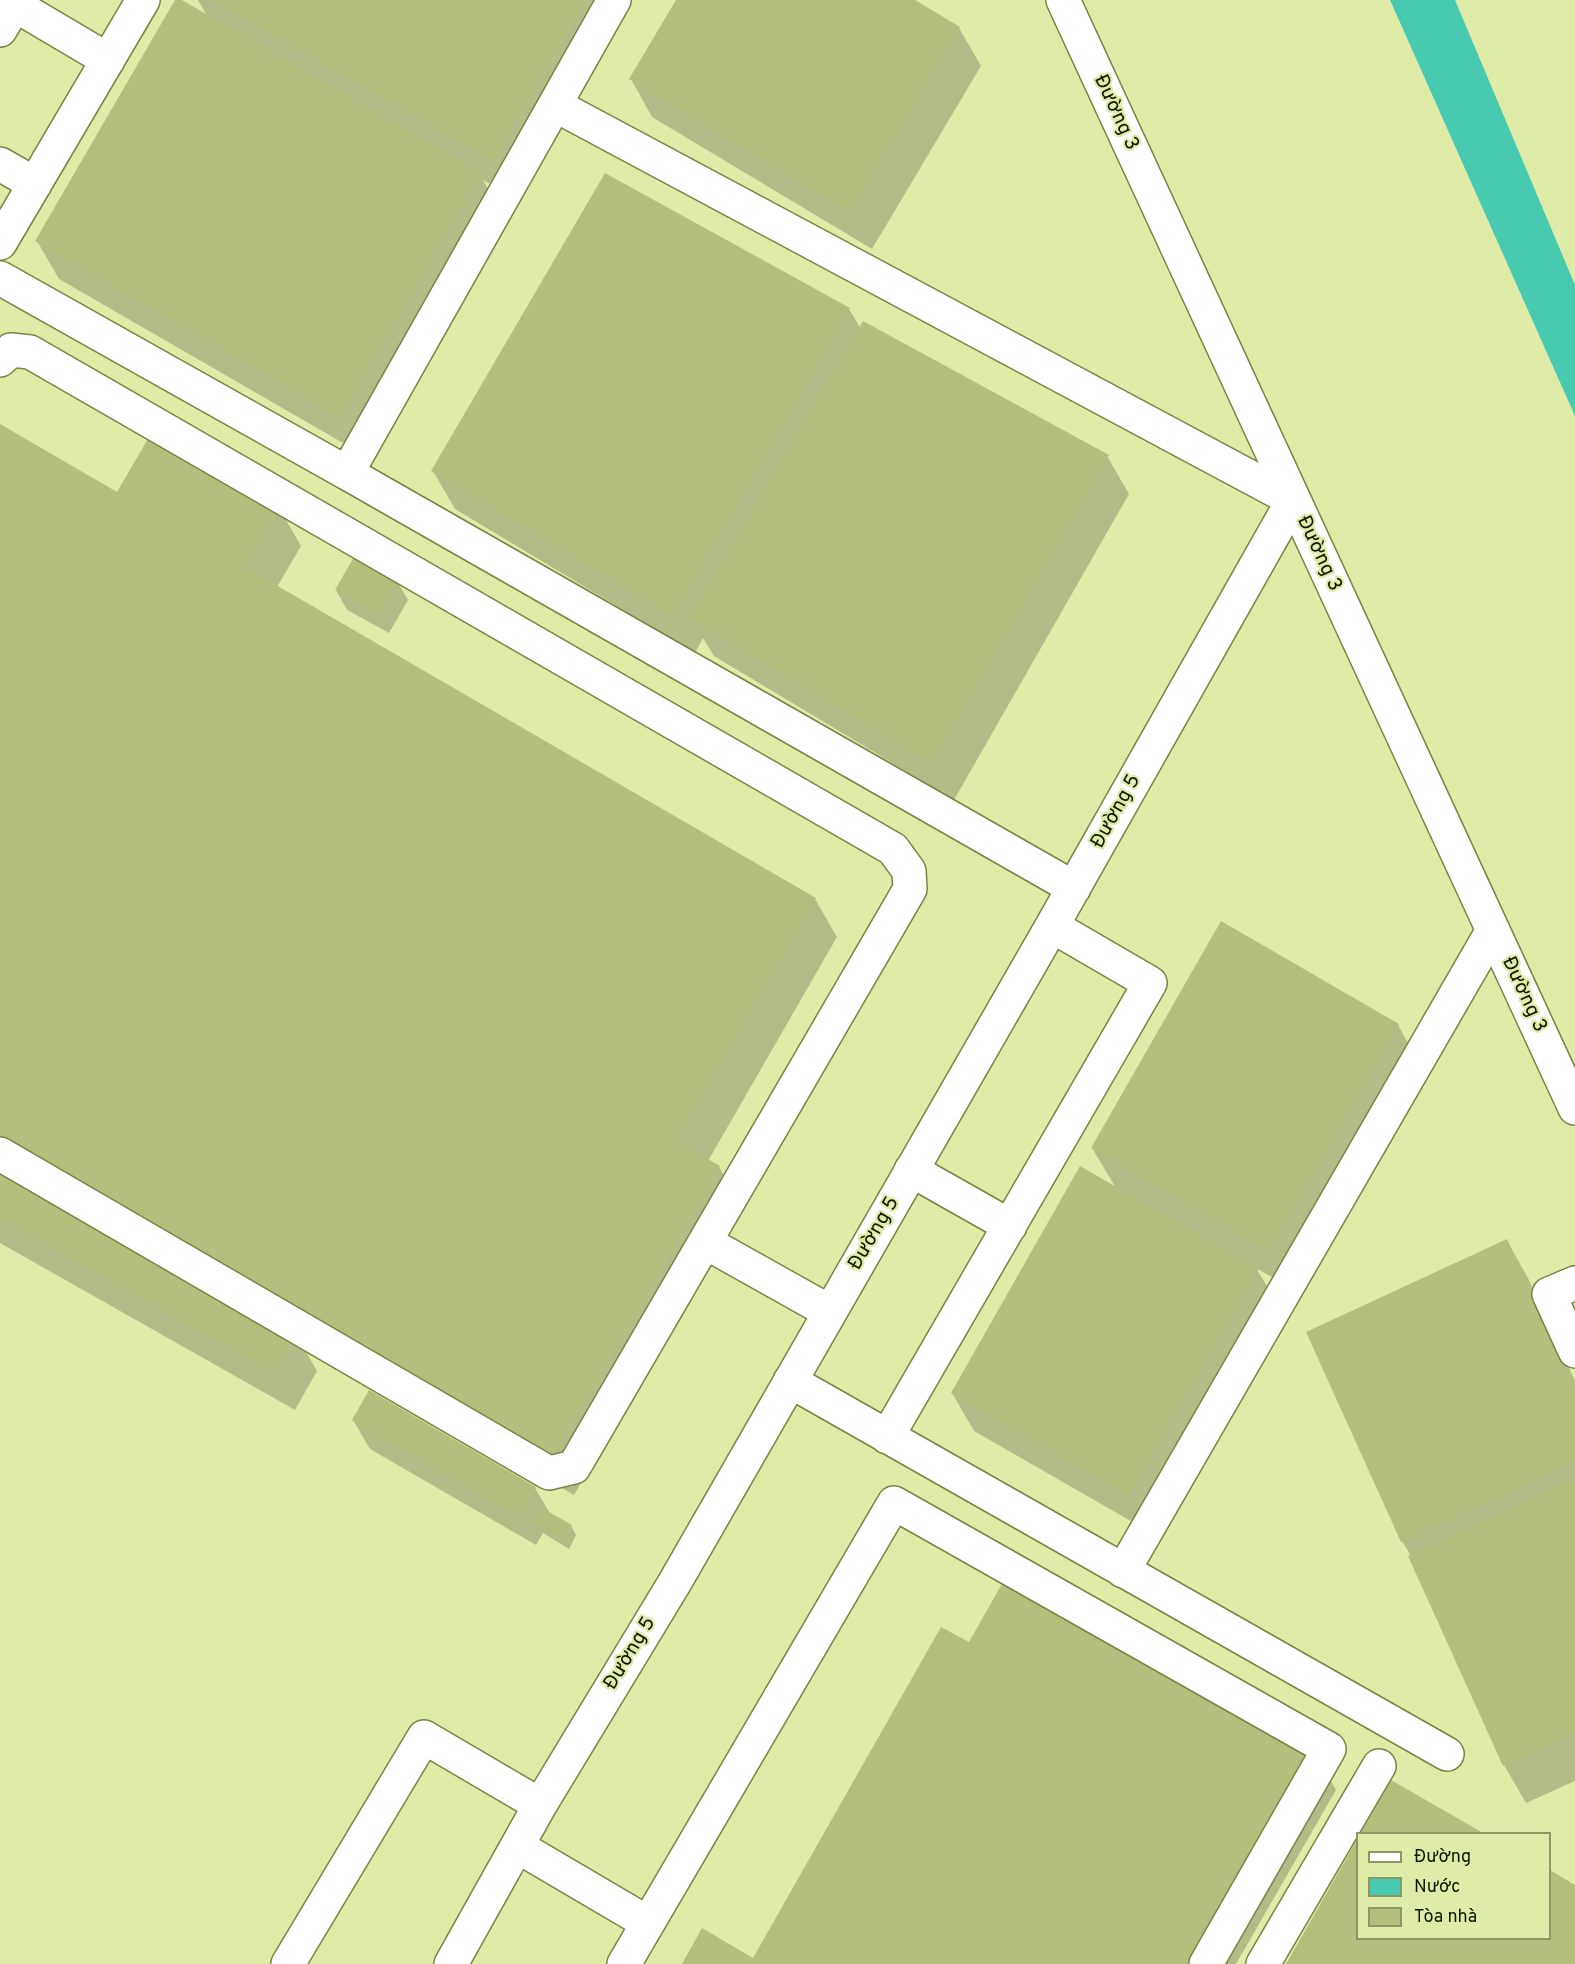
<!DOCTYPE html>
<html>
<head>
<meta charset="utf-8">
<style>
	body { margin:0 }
	#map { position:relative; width:1575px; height:1964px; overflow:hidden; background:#dfeca8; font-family:Overpass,sans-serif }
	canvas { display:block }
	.legend { position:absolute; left:1356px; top:1832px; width:195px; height:108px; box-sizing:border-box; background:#dfeca8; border:2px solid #8d9665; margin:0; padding:8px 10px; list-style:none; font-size:18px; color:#121600 }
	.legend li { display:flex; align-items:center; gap:12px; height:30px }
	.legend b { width:30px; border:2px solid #8d9665 }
</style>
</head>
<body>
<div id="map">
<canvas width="1575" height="1964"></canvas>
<ul class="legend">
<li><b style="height:8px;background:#fff"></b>Đường</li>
<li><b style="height:16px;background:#48cab0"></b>Nước</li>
<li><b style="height:16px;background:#b3c07d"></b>Tòa nhà</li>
</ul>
</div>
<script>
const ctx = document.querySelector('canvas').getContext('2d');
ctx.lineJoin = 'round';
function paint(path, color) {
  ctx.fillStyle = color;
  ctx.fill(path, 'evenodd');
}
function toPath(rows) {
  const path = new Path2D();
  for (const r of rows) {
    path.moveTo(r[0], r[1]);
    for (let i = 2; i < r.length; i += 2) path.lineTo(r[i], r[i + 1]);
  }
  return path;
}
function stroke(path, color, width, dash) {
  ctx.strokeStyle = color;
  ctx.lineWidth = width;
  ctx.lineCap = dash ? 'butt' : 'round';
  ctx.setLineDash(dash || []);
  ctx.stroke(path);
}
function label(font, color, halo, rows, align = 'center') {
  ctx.font = font + ' Overpass,sans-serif';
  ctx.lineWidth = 4.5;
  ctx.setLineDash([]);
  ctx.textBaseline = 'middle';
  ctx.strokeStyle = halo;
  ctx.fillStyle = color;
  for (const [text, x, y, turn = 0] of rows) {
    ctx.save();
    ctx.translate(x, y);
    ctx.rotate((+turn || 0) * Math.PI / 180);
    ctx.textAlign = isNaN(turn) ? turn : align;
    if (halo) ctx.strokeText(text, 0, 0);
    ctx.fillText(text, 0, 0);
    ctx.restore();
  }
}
paint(toPath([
	[1390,0,1455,0,1575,285,1575,416]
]), '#48cab0');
paint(toPath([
	[176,0,207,16,198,0,629,0,515,198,483,180,502,212,362,454,59,279,37,241],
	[678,0,912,0,959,28,981,66,872,249,652,117,631,79],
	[849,309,861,329,1107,456,1129,494,954,800,714,656,703,638,695,653,455,509,433,471],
	[0,426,118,494,279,508,301,546,277,587,815,899,837,937,708,1161,719,1167,741,1205,574,1495,295,1333,317,1371,295,1410,0,1243],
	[397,581,408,600,389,633,347,610,336,590],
	[1398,1025,1419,1063,1291,1288,1256,1268,1280,1308,1150,1532,974,1431,952,1393,1116,1188,1092,1148],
	[1507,1241,1528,1278,1575,1381,1575,1781,1526,1803,1504,1765,1411,1556,1402,1541],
	[353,1420,535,1488,551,1515,571,1526,576,1535,569,1549,543,1533,536,1545,370,1449],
	[969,1645,1314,1752,1336,1790,1236,1964,684,1964,753,1960],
	[1550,1872,1575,1887,1575,1964,1288,1964,1358,1938,1550,1938]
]), '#0003');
paint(toPath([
	[175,0,182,0,481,173,340,417,35,241],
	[213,0,586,0,493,161],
	[676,0,915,0,960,27,850,212,629,79],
	[605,173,850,308,673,616,431,471],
	[863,321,1109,455,932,763,690,618],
	[0,424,117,492,152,432,280,507,245,567,816,898,676,1140,720,1166,552,1458,0,1137],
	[355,555,398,580,378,615,335,590],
	[1221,921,1399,1024,1269,1251,1091,1148],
	[0,1164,296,1332,273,1373,0,1218],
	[1080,1166,1259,1269,1128,1495,951,1393],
	[1507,1239,1575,1388,1575,1462,1401,1542,1306,1332],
	[369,1390,536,1487,519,1517,352,1420],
	[1575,1479,1575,1733,1503,1766,1408,1556],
	[542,1508,572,1525,564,1540,533,1523],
	[1007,1575,1315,1751,1193,1964,682,1964,702,1928,753,1958,941,1627,969,1642],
	[1391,1780,1485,1834,1360,1834],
	[1358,1838,1358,1938,1550,1938,1550,1870,1575,1885,1575,1964,1286,1964]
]), '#b3c07d');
const minor = toPath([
	[1063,0,1575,1108],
	[15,5,108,60],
	[0,164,35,184],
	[0,243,143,0],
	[0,278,347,473,614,0],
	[0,360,11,350,30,352,893,849,909,871,910,889,574,1467,549,1473,0,1154],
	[347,473,1074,888],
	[911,1170,1010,1226],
	[705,1242,830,1312],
	[1575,1283,1549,1294,1575,1351],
	[790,1381,1447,1754],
	[887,1437,1150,983,1052,926],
	[1123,1571,1493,930],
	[517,1846,648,1923],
	[288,1964,424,1737,540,1805],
	[451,1964,540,1805,675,1582,1052,926,1293,500,555,105],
	[624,1964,894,1503,1329,1749,1206,1964],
	[1263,1964,1379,1766]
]);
const major = toPath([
	[0,30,18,0]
]);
stroke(minor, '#798443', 36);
stroke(major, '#798443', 36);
stroke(minor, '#fff', 33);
stroke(major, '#fff', 33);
label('20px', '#121600', '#dfeca8', [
	["Đường 3",1115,113,65],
	["Đường 3",1318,554,65],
	["Đường 5",1117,812,-61],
	["Đường 3",1523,995,65],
	["Đường 5",875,1234,-60],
	["Đường 5",631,1654,-59]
]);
</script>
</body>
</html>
